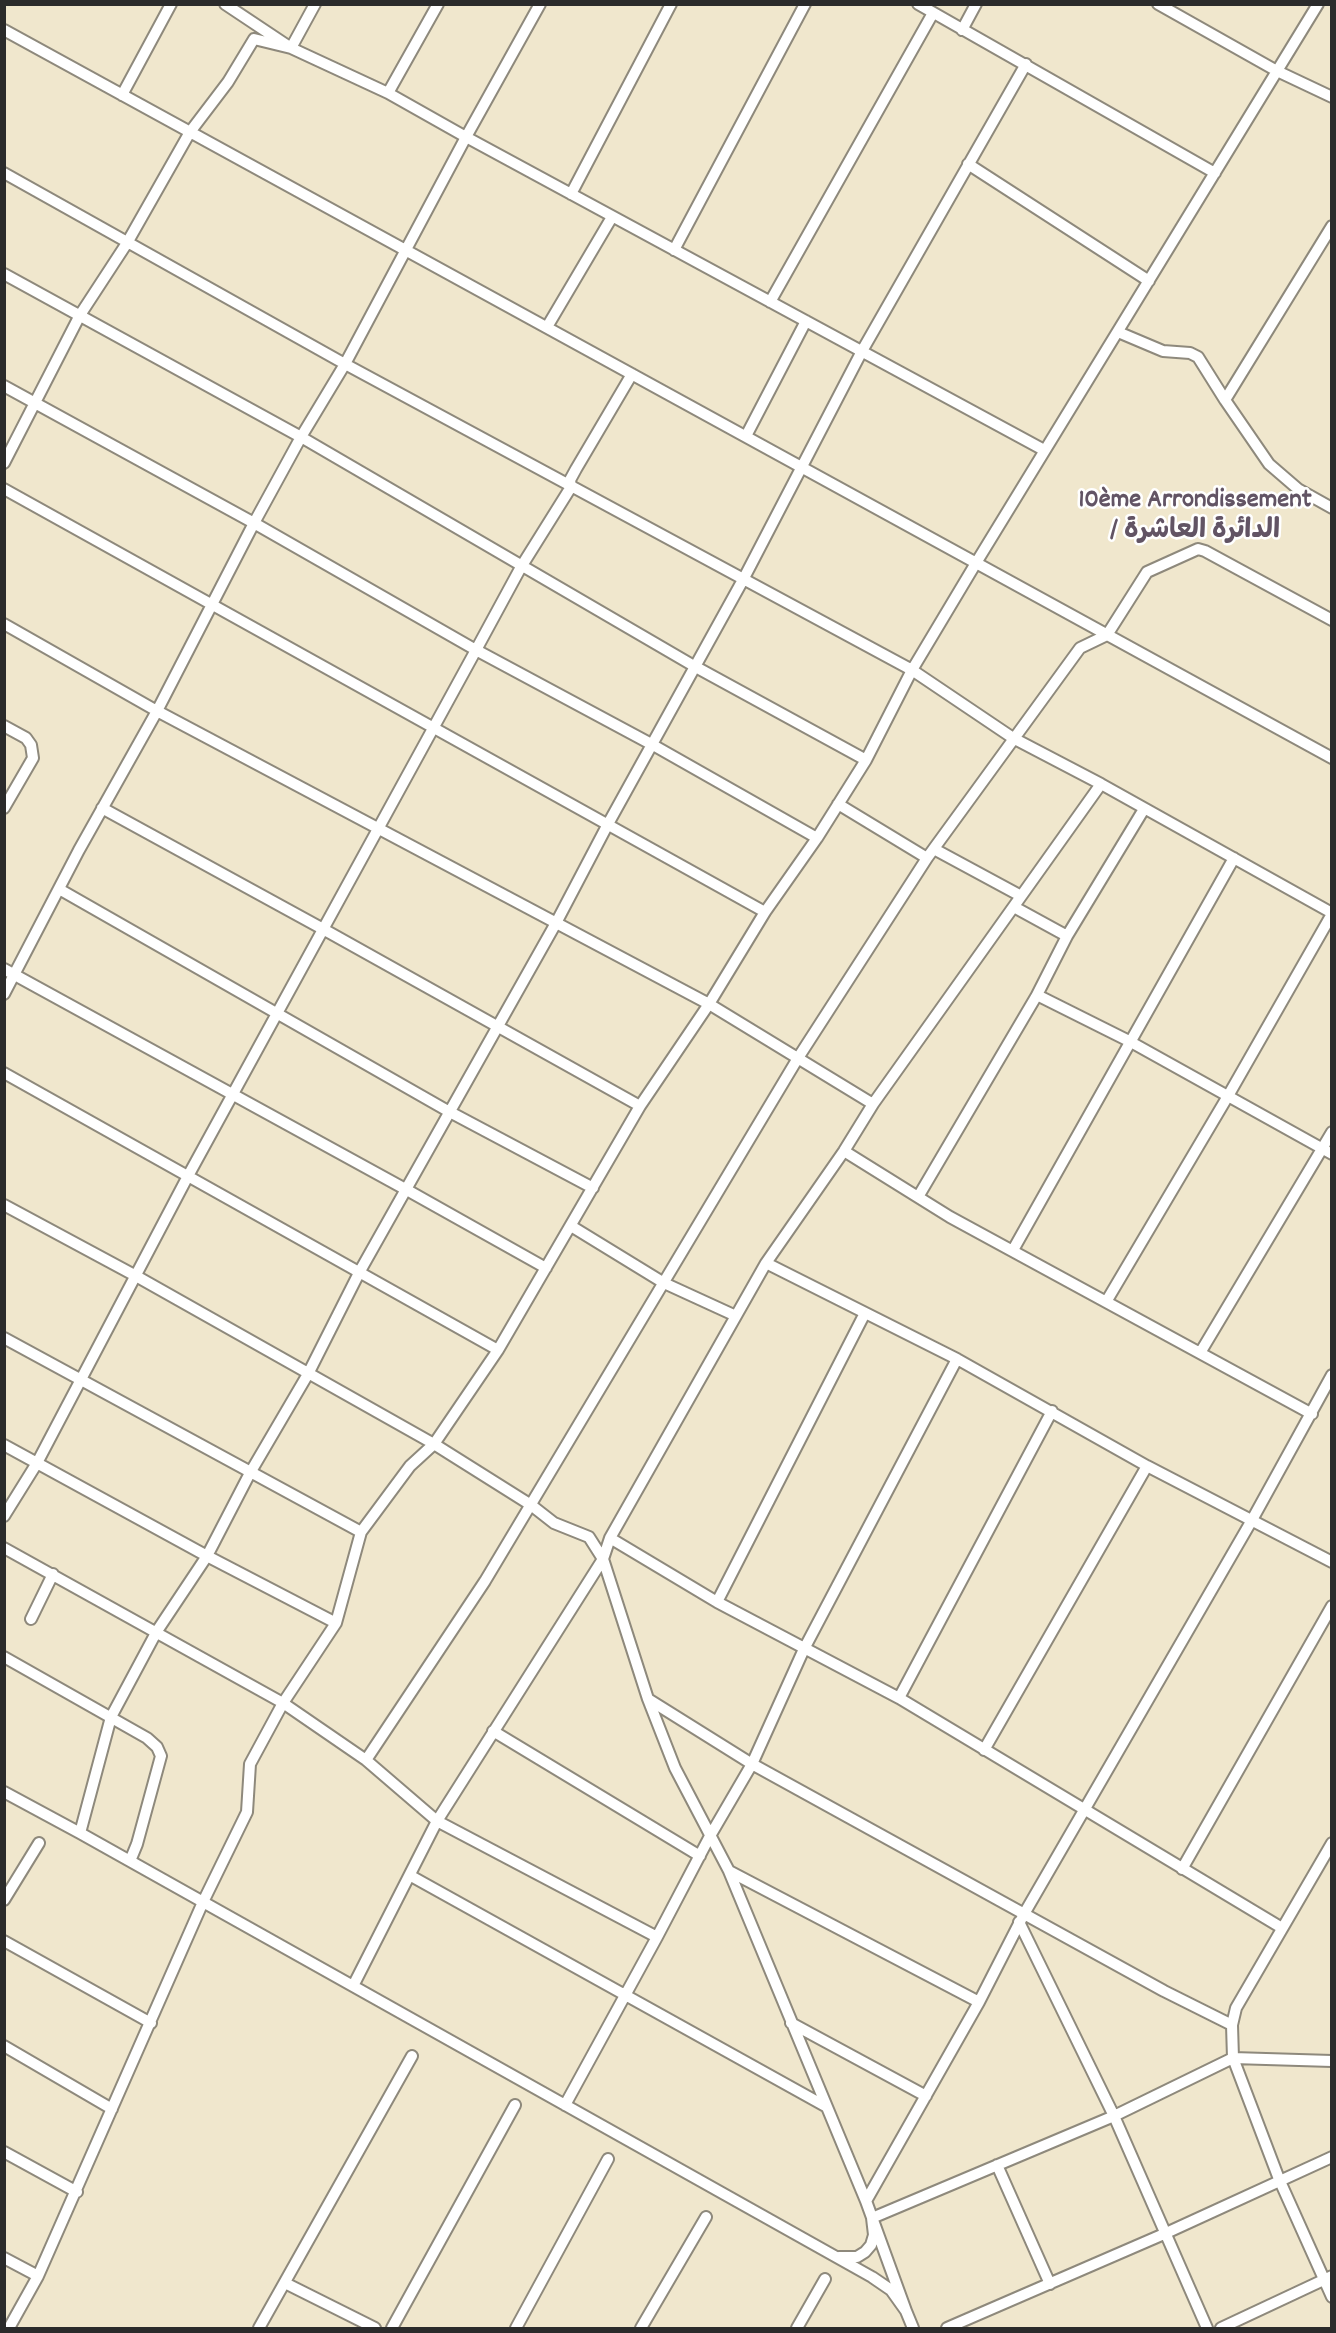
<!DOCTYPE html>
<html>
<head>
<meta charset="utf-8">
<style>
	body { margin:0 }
	#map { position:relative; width:1336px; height:2333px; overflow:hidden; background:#f0e7cd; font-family:Dekko,sans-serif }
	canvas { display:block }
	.frame { position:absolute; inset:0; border:6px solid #2b2b2b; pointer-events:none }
</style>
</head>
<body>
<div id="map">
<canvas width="1336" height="2333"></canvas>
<div class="frame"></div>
</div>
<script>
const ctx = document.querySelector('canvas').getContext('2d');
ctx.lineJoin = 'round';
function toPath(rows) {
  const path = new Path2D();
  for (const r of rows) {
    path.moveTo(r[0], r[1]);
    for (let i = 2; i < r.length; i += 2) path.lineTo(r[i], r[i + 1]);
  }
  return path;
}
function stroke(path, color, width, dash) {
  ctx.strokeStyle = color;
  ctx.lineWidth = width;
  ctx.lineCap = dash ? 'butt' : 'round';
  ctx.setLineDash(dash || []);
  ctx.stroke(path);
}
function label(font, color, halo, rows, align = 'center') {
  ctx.font = font + ' Dekko,"Playpen Sans Arabic",sans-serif';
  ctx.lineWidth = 5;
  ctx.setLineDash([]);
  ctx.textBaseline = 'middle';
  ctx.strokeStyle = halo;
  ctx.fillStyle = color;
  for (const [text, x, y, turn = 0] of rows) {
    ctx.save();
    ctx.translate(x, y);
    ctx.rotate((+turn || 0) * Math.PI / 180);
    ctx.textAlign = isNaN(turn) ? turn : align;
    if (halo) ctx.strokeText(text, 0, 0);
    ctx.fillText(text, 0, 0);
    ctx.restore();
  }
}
const minor = toPath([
	[225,4,291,48,388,93,466,137,1044,450],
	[918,4,1215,173],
	[1158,4,1277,71,1332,97],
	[4,30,1332,758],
	[962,30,976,4],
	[388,93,438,4],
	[122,95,171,4],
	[968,164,1149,281],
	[4,173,345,364,912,670,1013,738,1101,784,1332,913],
	[571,194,671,4],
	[674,250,805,4],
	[4,274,301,437,694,666,866,760],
	[770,302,933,13],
	[547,327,612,217],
	[1118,332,1163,351,1190,353,1198,357,1225,400,1269,464,1298,489,1332,508],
	[4,386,254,523,476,650,653,745,817,838],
	[1225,400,1332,226],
	[746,436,806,321],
	[4,463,80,315,127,243,190,132,228,82,254,39,291,48,315,4],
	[4,489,765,912],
	[4,624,157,711,709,1004,873,1104],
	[4,726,26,738,31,745,33,758,4,808],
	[838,804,927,858],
	[102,808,323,929,640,1106],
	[934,849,1021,896],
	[59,889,448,1111,593,1188],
	[1014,907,1067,936],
	[4,969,407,1190,546,1268],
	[4,994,79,850,157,711,254,523,301,437,345,364,466,137,540,4],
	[1037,995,1129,1041,1332,1154],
	[4,1073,498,1350],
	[844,1151,950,1217,1312,1414],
	[918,1197,1037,995,1067,936,1144,809],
	[4,1205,136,1276,434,1444,531,1505,554,1523,589,1537,603,1559,648,1699,675,1768,729,1871,866,2201,906,2311],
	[571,1226,664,1283,736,1316],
	[1013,1250,1234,858],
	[766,1263,957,1359,1147,1466,1332,1562],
	[1106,1302,1228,1096,1332,914],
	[4,1338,361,1532],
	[1200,1353,1332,1132],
	[4,1445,207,1556,336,1623],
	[4,1516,37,1463,188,1176,476,650,521,567,571,487,570,480,576,469,632,374],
	[610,1538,717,1602,899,1698,1282,1928],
	[4,1548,283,1703,366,1760,437,1821,657,1937],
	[717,1602,865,1313],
	[31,1619,53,1574],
	[4,1657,147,1738,157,1747,161,1756,137,1844,130,1861],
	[899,1698,1052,1411],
	[648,1699,752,1764,1164,1991,1232,2025],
	[493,1731,700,1856],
	[984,1750,1147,1466],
	[366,1760,485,1581,798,1058,927,858,1080,648,1107,635,1147,572,1198,549,1205,551,1332,620],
	[4,1792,80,1833,872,2277,891,2290,906,2311,913,2328],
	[80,1833,111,1717,157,1631,207,1556,250,1473,308,1374,360,1271,556,923,608,824,744,578,862,351,1026,64],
	[1332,1843,1236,2008,1232,2025,1233,2058,1279,2179,1332,2297],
	[1182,1869,1332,1606],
	[729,1871,979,2002],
	[411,1876,825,2106],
	[4,1900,39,1843],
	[1019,1922,1114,2116,1207,2328],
	[4,1941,151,2023],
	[353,1986,437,1821,603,1559,610,1538,766,1263,844,1151,873,1104,1101,784],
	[791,2023,926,2096],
	[4,2046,112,2109],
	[565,2105,657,1937,710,1836,752,1764,804,1649,957,1359],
	[4,2152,77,2192],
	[997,2165,1050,2284],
	[866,2201,979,2002,1024,1914,1252,1520,1332,1375],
	[839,2257,857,2257,865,2252,871,2245,874,2235,872,2218,1114,2116,1233,2058,1332,2061],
	[4,2258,38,2276],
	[285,2283,375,2328],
	[9,2328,38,2276,203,1902,247,1812,250,1764,283,1703,336,1623,361,1532,410,1466,434,1444,498,1350,640,1106,709,1004,765,912,817,838,866,760,912,670,976,563,1318,4],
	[259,2328,412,2056],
	[392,2328,515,2105],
	[516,2328,608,2159],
	[641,2328,706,2217],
	[797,2328,825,2279],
	[947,2328,1164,2234,1332,2157],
	[1221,2328,1332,2276]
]);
stroke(minor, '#8e897c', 14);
stroke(minor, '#fff', 10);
label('bold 27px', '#625464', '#fff', [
	["10ème Arrondissement",1195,502],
	["/ الدائرة العاشرة",1195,533]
]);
</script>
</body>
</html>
